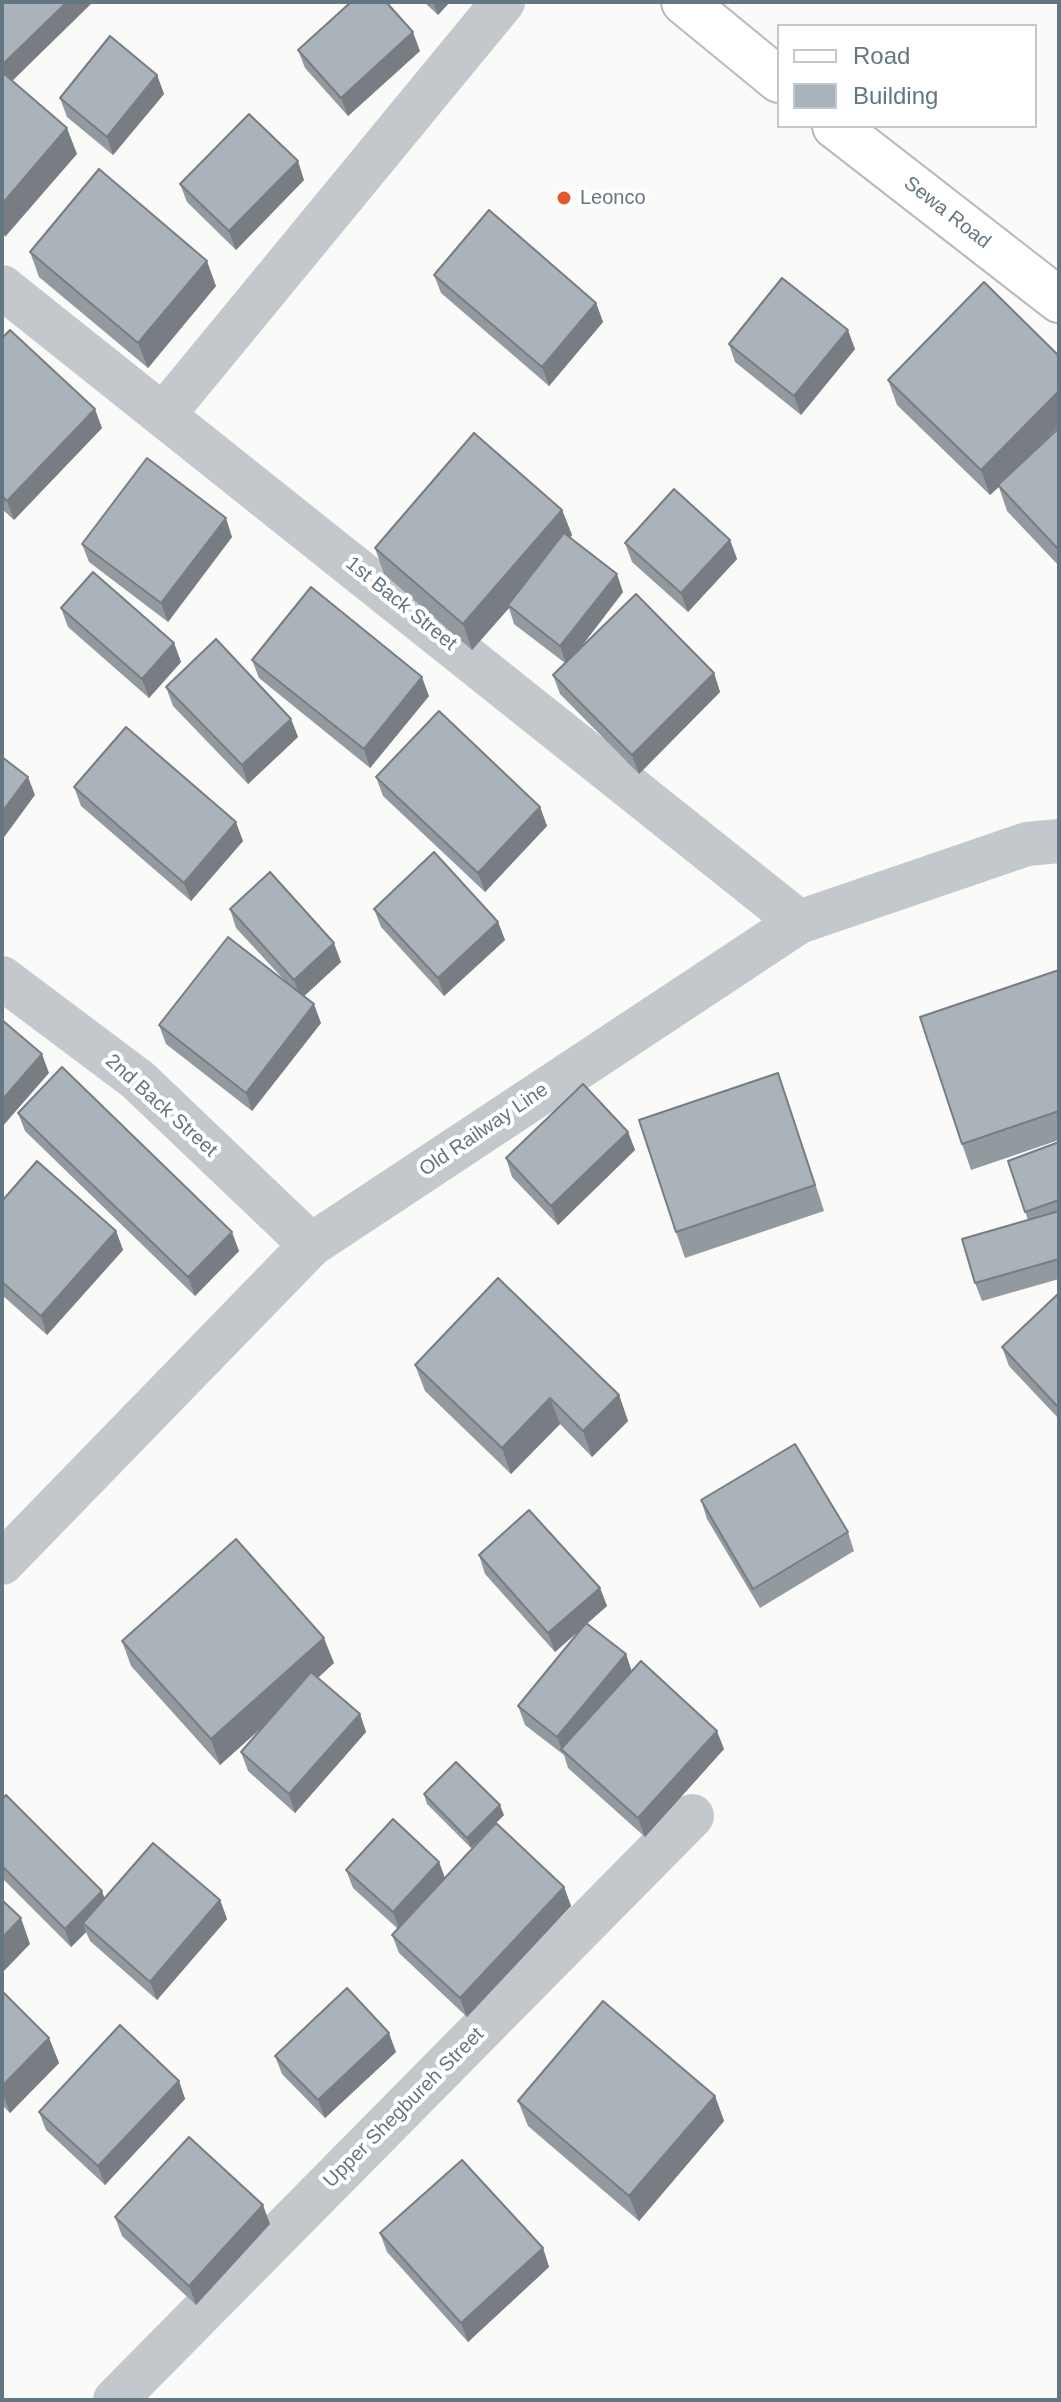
<!DOCTYPE html>
<html>
<head>
<meta charset="utf-8">
<style>
	body { margin:0 }
	#map { position:relative; width:1061px; height:2402px; overflow:hidden; background:#fafaf8; font-family:Helvetica,sans-serif }
	canvas { display:block }
	.frame { position:absolute; inset:0; border:4px solid #657683; pointer-events:none }
	.legend { position:absolute; left:777px; top:24px; width:260px; height:104px; box-sizing:border-box; background:#fff; border:2px solid #c1c8cd; margin:0; padding:10px 14px; list-style:none; font-size:24px; color:#657683 }
	.legend li { display:flex; align-items:center; gap:16px; height:40px }
	.legend b { width:40px; border:2px solid #c1c8cd }
</style>
</head>
<body>
<div id="map">
<canvas width="1061" height="2402"></canvas>
<div class="frame"></div>
<ul class="legend">
<li><b style="height:10px;background:#fff"></b>Road</li>
<li><b style="height:22px;background:#aab3b9"></b>Building</li>
</ul>
</div>
<script>
const ctx = document.querySelector('canvas').getContext('2d');
ctx.lineJoin = 'round';
function toPath(rows) {
  const path = new Path2D();
  for (const r of rows) {
    path.moveTo(r[0], r[1]);
    for (let i = 2; i < r.length; i += 2) path.lineTo(r[i], r[i + 1]);
  }
  return path;
}
function stroke(path, color, width, dash) {
  ctx.strokeStyle = color;
  ctx.lineWidth = width;
  ctx.lineCap = dash ? 'butt' : 'round';
  ctx.setLineDash(dash || []);
  ctx.stroke(path);
}
function paint(path, color) {
  ctx.fillStyle = color;
  ctx.fill(path, 'evenodd');
}
function label(font, color, halo, rows, align = 'center') {
  ctx.font = font + ' Helvetica,sans-serif';
  ctx.lineWidth = 8;
  ctx.setLineDash([]);
  ctx.textBaseline = 'middle';
  ctx.strokeStyle = halo;
  ctx.fillStyle = color;
  for (const [text, x, y, turn = 0] of rows) {
    ctx.save();
    ctx.translate(x, y);
    ctx.rotate((+turn || 0) * Math.PI / 180);
    ctx.textAlign = isNaN(turn) ? turn : align;
    if (halo) ctx.strokeText(text, 0, 0);
    ctx.fillText(text, 0, 0);
    ctx.restore();
  }
}
const major = toPath([
	[684,2,779,80],
	[835,126,1059,300]
]);
stroke(major, '#b5babe', 48);
stroke(toPath([
	[2,287,799,922],
	[164,414,503,2],
	[2,978,138,1080,311,1245],
	[2,1563,311,1245,799,922,1027,844,1059,841],
	[115,2400,692,1816]
]), '#c3c8cc', 44);
stroke(major, '#fff', 44);
paint(toPath([
	[424,2,450,2,438,15],
	[298,50,420,51,348,116,305,68],
	[157,75,164,94,113,155,67,117,60,98],
	[304,180,236,250,187,202,180,184],
	[30,252,216,286,148,368,39,277],
	[434,275,596,303,603,322,549,386,441,293],
	[2,338,102,428,14,520,2,509],
	[729,344,855,349,801,415,735,362],
	[1059,356,1059,426,1030,455,1059,428,1059,566,1007,511,999,487,990,495,897,405,888,380],
	[562,510,572,535,570,538,623,592,579,650,714,673,720,692,639,774,560,694,553,675,565,663,514,624,509,608,472,650,384,574,375,548],
	[232,537,168,622,89,562,82,544],
	[730,540,737,559,688,612,632,562,625,543],
	[61,608,174,643,181,662,149,698,68,627],
	[252,660,429,696,370,768,259,678],
	[166,687,291,719,298,737,248,784,173,706],
	[376,777,540,807,547,826,485,892,383,796],
	[74,787,243,841,191,901,81,806],
	[230,909,341,962,304,996,321,1023,252,1111,166,1044,159,1025,286,982,236,928],
	[374,909,498,922,505,940,444,996,381,927],
	[1059,970,1059,1140,971,1170,962,1144],
	[787,1099,824,1211,685,1258,676,1232],
	[18,1113,239,1251,195,1296,25,1131],
	[628,1132,635,1150,558,1225,512,1177,506,1158],
	[1059,1142,1059,1279,982,1301,975,1283,1028,1220,1008,1161],
	[2,1201,116,1231,123,1250,47,1335,2,1295],
	[1059,1293,1059,1419,1009,1366,1002,1347],
	[415,1365,619,1395,628,1421,592,1457,560,1424,511,1474,425,1391],
	[701,1500,848,1532,854,1551,760,1608,707,1519],
	[479,1555,600,1588,607,1606,587,1623,626,1654,632,1672,724,1749,645,1837,568,1768,564,1755,525,1725,518,1706,581,1629,555,1652,485,1574],
	[122,1641,334,1663,318,1678,360,1714,366,1732,295,1813,248,1771,241,1752,264,1725,220,1765,131,1666],
	[424,1794,504,1815,471,1848,427,1804],
	[2,1799,105,1898,220,1900,227,1919,157,2000,90,1941,86,1932,71,1947,2,1878],
	[439,1862,445,1878,564,1887,571,1906,467,2017,399,1953,392,1935,398,1929,353,1888,346,1870],
	[2,1991,49,2038,59,2063,10,2113,2,2105],
	[396,2052,325,2118,282,2074,275,2056],
	[179,2081,185,2099,105,2185,46,2130,39,2112],
	[715,2096,724,2121,639,2221,528,2126,518,2101],
	[115,2217,270,2224,196,2305,122,2236],
	[380,2233,543,2248,549,2267,468,2342,387,2252]
]), '#929a9f');
paint(toPath([
	[67,2,93,2,5,88,2,80,2,65],
	[433,2,450,2,438,15],
	[413,32,420,51,348,116,341,98],
	[157,75,164,94,113,155,107,137],
	[67,128,77,154,5,237,2,228,2,204],
	[298,161,304,180,236,250,229,231],
	[207,261,216,286,148,368,138,343],
	[596,303,603,322,549,386,542,367],
	[848,330,855,349,801,415,794,396],
	[1059,391,1059,426,990,495,981,470],
	[95,409,102,428,14,520,7,501],
	[562,510,572,535,510,607,508,605,509,608,472,650,463,624],
	[226,518,232,537,168,622,161,603],
	[730,540,737,559,688,612,681,593],
	[617,574,623,592,567,665,560,646],
	[174,643,181,662,149,698,142,679],
	[714,673,720,692,639,774,632,755],
	[422,677,429,696,370,768,364,749],
	[291,719,298,737,248,784,242,765],
	[28,777,35,795,2,840,2,812],
	[540,807,547,826,485,892,478,873],
	[236,822,243,841,191,901,184,883],
	[498,922,505,940,444,996,438,978],
	[334,943,341,962,301,999,294,980],
	[314,1004,321,1023,252,1111,246,1093],
	[42,1054,49,1073,2,1127,2,1100],
	[778,1073,787,1099,824,1211,815,1185],
	[628,1132,635,1150,558,1225,551,1206],
	[116,1231,123,1250,47,1335,41,1316],
	[232,1232,239,1251,195,1296,188,1277],
	[619,1395,628,1421,592,1457,583,1431],
	[550,1398,560,1424,511,1474,502,1448],
	[600,1588,607,1606,555,1652,548,1633],
	[324,1638,334,1663,220,1765,211,1739],
	[626,1654,632,1673,562,1750,557,1737],
	[360,1714,366,1732,295,1813,289,1794],
	[717,1731,724,1749,645,1837,638,1818],
	[500,1805,504,1815,471,1848,467,1838],
	[439,1862,446,1881,400,1931,393,1912],
	[564,1887,571,1906,467,2017,460,1998],
	[102,1891,109,1910,83,1923,86,1932,71,1947,65,1929],
	[220,1900,227,1919,157,2000,150,1982],
	[21,1918,30,1944,2,1973,2,1938],
	[389,2033,396,2052,325,2118,318,2100],
	[49,2038,59,2063,10,2113,2,2091,2,2086],
	[179,2081,185,2099,105,2185,98,2166],
	[715,2096,724,2121,639,2221,629,2196],
	[263,2205,270,2224,196,2305,189,2286],
	[543,2248,549,2267,468,2342,461,2323]
]), '#777d82');
const building = toPath([
	[2,2,67,2,2,65,2,2],
	[351,2,386,2,413,32,341,98,298,50,351,2],
	[110,36,157,75,107,137,60,98,110,36],
	[2,72,67,128,2,204,2,72],
	[249,114,298,161,229,231,180,184,249,114],
	[99,169,207,261,138,343,30,252,99,169],
	[489,210,596,303,542,367,434,275,489,210],
	[782,278,848,330,794,396,729,344,782,278],
	[984,282,1059,356,1059,391,981,470,888,380,984,282],
	[10,330,95,409,7,501,2,496,2,338,10,330],
	[1059,428,1059,550,998,485,1059,428],
	[474,433,562,510,463,624,375,548,474,433],
	[147,458,226,518,161,603,82,544,147,458],
	[674,489,730,540,681,593,625,543,674,489],
	[564,533,617,574,560,646,508,605,564,533],
	[93,572,174,643,142,679,61,608,93,572],
	[311,587,422,677,364,749,252,660,311,587],
	[636,594,714,673,632,755,553,675,636,594],
	[216,639,291,719,242,765,166,687,216,639],
	[439,711,540,807,478,873,376,777,439,711],
	[126,727,236,822,184,883,74,787,126,727],
	[2,757,28,777,2,812,2,757],
	[434,852,498,922,438,978,374,909,434,852],
	[270,872,334,943,294,980,230,909,270,872],
	[228,937,314,1004,246,1093,159,1025,228,937],
	[1059,970,1059,1111,962,1144,920,1017,1059,970],
	[2,1020,42,1054,2,1100,2,1020],
	[62,1067,232,1232,188,1277,18,1113,62,1067],
	[778,1073,815,1185,676,1232,639,1120,778,1073],
	[583,1084,628,1132,551,1206,506,1158,583,1084],
	[1059,1142,1059,1200,1025,1212,1008,1161,1059,1142],
	[37,1161,116,1231,41,1316,2,1282,2,1201,37,1161],
	[1059,1211,1059,1259,975,1283,962,1239,1059,1211],
	[498,1278,619,1395,583,1431,550,1398,502,1448,415,1365,498,1278],
	[1059,1293,1059,1408,1002,1347,1059,1293],
	[795,1444,848,1532,753,1589,701,1500,795,1444],
	[529,1510,600,1588,548,1633,479,1555,529,1510],
	[236,1539,324,1638,211,1739,122,1641,236,1539],
	[586,1623,626,1654,557,1737,518,1706,586,1623],
	[641,1661,717,1731,638,1818,561,1749,641,1661],
	[311,1672,360,1714,289,1794,241,1752,311,1672],
	[456,1762,500,1805,467,1838,424,1794,456,1762],
	[6,1795,102,1891,65,1929,2,1866,2,1799,6,1795],
	[393,1819,439,1862,393,1912,346,1870,393,1819],
	[496,1823,564,1887,460,1998,392,1935,496,1823],
	[153,1843,220,1900,150,1982,83,1923,153,1843],
	[2,1900,21,1918,2,1938,2,1900],
	[347,1988,389,2033,318,2100,275,2056,347,1988],
	[2,1991,49,2038,2,2086,2,1991],
	[603,2001,715,2096,629,2196,518,2101,603,2001],
	[120,2025,179,2081,98,2166,39,2112,120,2025],
	[189,2137,263,2205,189,2286,115,2217,189,2137],
	[462,2160,543,2248,461,2323,380,2233,462,2160]
]);
paint(building, '#aab3b9');
stroke(building, '#777d82', 2);
for (const [x, y, r, color] of [
	[564,198,8,"#e4572e"]
]) {
  const dot = new Path2D();
  dot.arc(x, y, r, 0, 2 * Math.PI);
  ctx.fillStyle = color;
  ctx.fill(dot);
  stroke(dot, '#fff', 3);
}
label('20px', '#657683', '#fff', [
	["Leonco",580,198]
], 'left');
label('20px', '#657683', '#fff', [
	["Sewa Road",947,213,38],
	["1st Back Street",401,604,39],
	["2nd Back Street",161,1106,42],
	["Old Railway Line",484,1130,-34],
	["Upper Shegbureh Street",404,2108,-45]
]);
</script>
</body>
</html>
